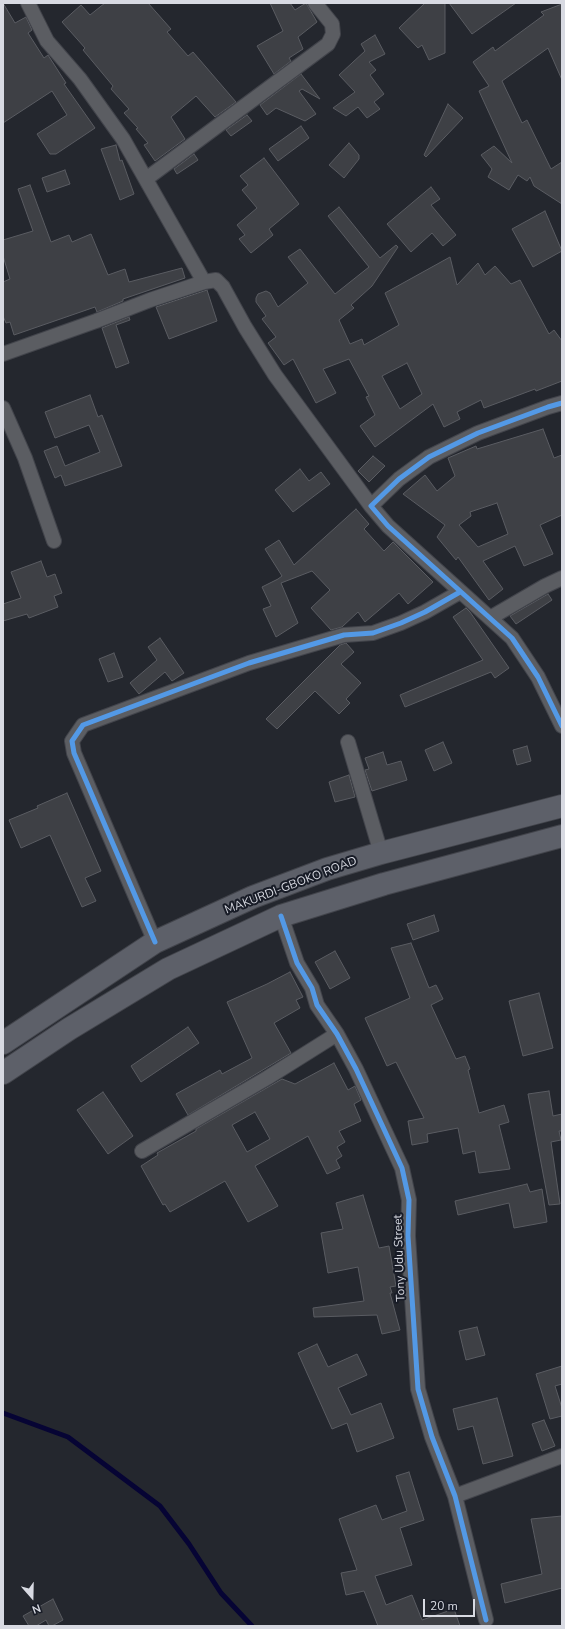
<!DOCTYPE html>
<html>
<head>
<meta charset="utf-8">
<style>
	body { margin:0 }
	#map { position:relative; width:565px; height:1629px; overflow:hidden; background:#24272e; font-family:"Nunito Sans",sans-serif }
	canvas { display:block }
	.frame { position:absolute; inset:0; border:4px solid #d8dae2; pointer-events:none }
	.north { position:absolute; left:12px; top:1577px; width:40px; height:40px; -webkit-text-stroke:3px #181c27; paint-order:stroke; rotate:160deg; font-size:11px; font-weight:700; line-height:16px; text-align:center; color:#d8dae2 }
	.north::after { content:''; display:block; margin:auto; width:14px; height:18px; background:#d8dae2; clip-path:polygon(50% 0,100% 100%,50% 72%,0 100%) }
	.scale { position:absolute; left:423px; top:1599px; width:52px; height:18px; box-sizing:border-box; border:2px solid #d8dae2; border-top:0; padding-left:5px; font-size:12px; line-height:14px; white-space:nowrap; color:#d8dae2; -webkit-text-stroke:3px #181c27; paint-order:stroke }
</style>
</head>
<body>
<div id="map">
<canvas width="565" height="1629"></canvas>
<div class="frame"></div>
<div class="north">N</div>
<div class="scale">20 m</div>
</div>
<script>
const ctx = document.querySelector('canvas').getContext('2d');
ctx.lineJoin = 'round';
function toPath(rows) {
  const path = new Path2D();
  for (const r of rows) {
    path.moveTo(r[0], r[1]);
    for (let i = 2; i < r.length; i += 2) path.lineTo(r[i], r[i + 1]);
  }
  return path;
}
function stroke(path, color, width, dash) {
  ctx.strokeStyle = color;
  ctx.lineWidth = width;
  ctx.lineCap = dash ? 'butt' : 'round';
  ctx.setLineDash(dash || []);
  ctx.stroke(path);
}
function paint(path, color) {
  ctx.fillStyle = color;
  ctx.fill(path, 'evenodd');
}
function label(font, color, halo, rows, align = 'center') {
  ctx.font = font + ' "Nunito Sans",sans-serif';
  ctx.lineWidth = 4;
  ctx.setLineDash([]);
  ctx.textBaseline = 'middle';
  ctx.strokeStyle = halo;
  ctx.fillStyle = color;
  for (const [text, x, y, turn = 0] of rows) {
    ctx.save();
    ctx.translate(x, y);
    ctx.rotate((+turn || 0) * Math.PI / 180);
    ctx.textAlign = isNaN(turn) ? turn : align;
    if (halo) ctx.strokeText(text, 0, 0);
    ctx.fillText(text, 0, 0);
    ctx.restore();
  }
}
stroke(toPath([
	[3,1413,68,1437,160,1506,189,1544,221,1593,252,1626]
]), '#060434', 5);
const building = toPath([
	[3,3,15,23,26,17,32,30,28,33,44,58,48,55,66,83,64,84,95,128,56,154,50,154,37,134,67,115,52,91,3,123,3,3],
	[105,3,148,3,171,29,167,32,188,56,193,52,236,102,215,117,196,96,171,117,185,139,155,161,144,145,148,143,136,129,138,128,124,113,129,109,111,89,113,86,83,50,85,48,62,22,81,5,90,15,105,3],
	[270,3,290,3,295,10,306,3,317,22,298,37,303,49,289,58,291,61,274,74,257,46,283,31,270,3],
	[425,3,445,3,445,53,429,60,422,45,418,48,399,28,425,3],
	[449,3,516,3,472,34,449,3],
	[562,4,562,80,548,48,502,81,522,123,527,120,551,169,562,162,562,204,534,186,530,177,527,181,518,175,509,190,488,177,492,169,481,155,494,146,512,163,479,91,489,86,473,62,493,47,495,51,544,15,541,12,562,4],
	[375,35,385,54,369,62,376,70,370,75,384,94,374,102,380,109,367,118,358,107,346,116,333,108,355,92,339,75,365,51,361,44,375,35],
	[301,74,320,99,302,89,299,91,316,114,305,121,276,108,267,115,260,105,301,74],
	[448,104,463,118,426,157,424,155,448,104],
	[247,115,252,121,231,136,226,130,247,115],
	[301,126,309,138,278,161,269,149,301,126],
	[349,143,359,155,359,159,344,178,329,165,349,143],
	[116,145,120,161,122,160,134,194,120,200,101,149,116,145],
	[194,154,198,160,177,174,174,169,194,154],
	[264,158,299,204,269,229,273,235,251,253,239,239,245,235,237,225,257,208,242,190,248,185,240,176,264,158],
	[65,170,70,184,47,192,42,178,65,170],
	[30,185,51,242,69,235,72,242,91,234,108,275,125,269,129,282,182,268,185,278,123,299,123,301,97,312,95,307,14,335,10,322,6,323,3,316,3,282,10,279,3,256,3,240,33,231,18,189,30,185],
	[431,187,440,199,431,205,456,235,443,246,432,233,411,252,387,224,431,187],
	[339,207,380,258,396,245,398,247,372,286,351,305,354,308,339,320,350,344,362,339,364,345,399,325,385,293,450,257,457,285,478,263,485,275,495,266,511,284,520,280,549,334,554,330,562,341,562,381,536,391,535,389,484,408,481,400,457,412,460,419,444,427,433,404,375,447,360,426,375,415,366,397,369,396,349,359,323,369,336,393,316,403,293,359,284,365,268,343,276,337,262,319,266,316,256,302,256,298,258,294,266,291,270,293,278,307,308,283,288,257,300,249,335,294,369,267,328,216,339,207],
	[407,363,422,394,400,409,382,376,407,363],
	[545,211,562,251,533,267,512,229,545,211],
	[207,290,217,321,169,339,156,307,207,290],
	[129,317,130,320,116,325,129,363,116,368,102,328,129,317],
	[90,395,98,417,102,415,122,466,65,486,61,475,55,478,44,451,57,446,65,466,100,452,89,425,55,438,45,412,90,395],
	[543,429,554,458,562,455,562,515,540,525,553,554,524,566,515,546,483,561,503,589,489,600,458,557,456,560,437,537,445,525,403,494,425,475,437,491,455,476,448,458,476,446,477,449,543,429],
	[497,503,508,534,478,547,459,525,471,516,470,512,497,503],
	[373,456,385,466,369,482,358,471,373,456],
	[300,469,309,481,321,472,330,484,293,512,275,490,300,469],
	[356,509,369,524,364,529,384,551,393,542,433,582,408,604,399,593,365,622,358,612,342,627,331,630,311,608,330,590,312,571,281,583,298,623,276,637,263,609,271,606,262,587,278,579,282,576,265,549,279,540,294,565,356,509],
	[41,561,47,577,55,574,62,593,54,596,58,607,29,618,27,614,3,621,3,604,21,598,11,572,41,561],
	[548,594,552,600,516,624,510,616,548,594],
	[466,608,470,612,509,668,495,678,491,672,405,707,400,695,483,660,453,617,466,608],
	[160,638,184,673,172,681,165,672,139,694,130,683,157,660,148,647,160,638],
	[346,643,354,652,341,664,361,683,346,699,350,703,339,714,315,691,277,729,266,719,340,645,346,643],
	[114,653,123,677,108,682,99,659,114,653],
	[443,742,452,763,434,771,425,750,443,742],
	[527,746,531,761,517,765,513,750,527,746],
	[383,752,387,765,401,761,407,780,372,791,365,770,369,769,365,758,383,752],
	[349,775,355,797,335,802,329,782,349,775],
	[67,793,101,871,85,878,96,901,82,907,50,835,21,848,9,820,38,808,37,806,67,793],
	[434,915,439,931,413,940,407,924,434,915],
	[411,943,429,988,436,985,443,999,431,1005,456,1059,465,1056,470,1069,468,1070,479,1113,504,1105,509,1122,499,1125,510,1169,479,1173,475,1151,463,1154,458,1128,427,1134,428,1142,412,1145,408,1121,424,1118,396,1062,387,1066,365,1018,410,998,391,948,411,943],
	[335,951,350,978,330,989,315,962,335,951],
	[290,972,303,997,296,1000,300,1008,274,1023,291,1053,188,1115,176,1094,220,1070,222,1074,252,1058,227,1002,267,984,290,972],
	[539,993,553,1048,523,1056,509,1001,539,993],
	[188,1027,199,1043,141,1082,131,1066,188,1027],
	[334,1063,348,1090,355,1086,361,1100,354,1104,361,1121,339,1131,345,1142,337,1147,342,1156,336,1160,340,1168,327,1174,308,1136,255,1166,278,1206,248,1222,225,1181,170,1212,165,1204,163,1205,141,1166,158,1155,157,1153,196,1131,196,1129,282,1079,295,1084,334,1063],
	[255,1112,270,1139,247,1152,232,1125,255,1112],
	[549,1091,553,1116,562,1114,562,1131,559,1131,561,1140,551,1142,560,1204,549,1205,528,1094,549,1091],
	[103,1092,133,1136,108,1154,77,1110,103,1092],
	[527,1184,530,1192,542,1189,547,1222,514,1228,509,1203,458,1215,455,1201,527,1184],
	[363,1195,379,1248,389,1246,396,1286,390,1287,392,1293,390,1293,400,1330,382,1334,377,1315,314,1317,313,1308,364,1301,358,1267,328,1273,321,1233,343,1229,336,1203,363,1195],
	[477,1327,485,1355,466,1360,459,1331,477,1327],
	[317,1344,328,1367,357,1354,367,1375,338,1388,351,1415,381,1403,394,1438,357,1452,347,1423,332,1429,298,1353,317,1344],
	[562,1366,562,1384,555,1386,562,1408,562,1416,550,1419,536,1374,562,1366],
	[497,1398,513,1456,483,1464,473,1426,458,1430,453,1409,497,1398],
	[544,1420,555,1446,542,1451,532,1424,544,1420],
	[409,1472,424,1520,400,1528,412,1565,375,1576,386,1605,412,1595,422,1620,454,1609,460,1626,378,1626,364,1591,346,1595,341,1573,357,1570,339,1519,376,1505,382,1520,407,1511,396,1476,409,1472],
	[562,1516,562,1588,505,1603,501,1584,542,1574,531,1519,562,1516],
	[53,1599,63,1620,52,1626,49,1626,46,1620,36,1626,29,1626,23,1616,53,1599]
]);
paint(building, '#3e4045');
stroke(building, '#5a5c62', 1);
const minor = toPath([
	[28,3,47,41,80,79,123,139,204,282],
	[146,179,328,44,333,34,332,24,315,3],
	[3,354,96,321,150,300,204,282,216,280,223,287,245,327,275,375,371,506],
	[562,403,548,407,478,433,429,457,399,479,371,506,388,526,512,638,538,677,562,726],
	[3,408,25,458,54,541],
	[490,618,545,586,562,578],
	[348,742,381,853],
	[281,916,297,963,312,988,317,1005,337,1034,356,1069,402,1168,409,1200,408,1236,418,1389,432,1437,455,1496,486,1620],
	[155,942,74,753,72,741,83,725,249,663,344,635,373,633,401,623,425,612,460,592],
	[142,1151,267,1078,337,1034],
	[455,1496,562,1456]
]);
const primary = toPath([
	[3,1043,155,942,253,897,327,869,381,853,562,806],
	[3,1073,69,1029,168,969,281,916,384,884,562,836]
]);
stroke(minor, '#42444b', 16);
stroke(primary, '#42444b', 24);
stroke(minor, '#5b5d62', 14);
stroke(primary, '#5d6069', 22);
stroke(toPath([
	[562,403,548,407,478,433,429,457,399,479,371,506,388,526,512,638,538,677,562,726],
	[281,916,297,963,312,988,317,1005,337,1034,356,1069,402,1168,409,1200,408,1236,418,1389,432,1437,455,1496,486,1620],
	[155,942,74,753,72,741,83,725,249,663,344,635,373,633,401,623,425,612,460,592]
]), '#5399e6', 5);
label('12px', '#d8dae2', '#181c27', [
	["MAKURDI-GBOKO ROAD",291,886,-21],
	["Tony Udu Street",400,1258,-92]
]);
</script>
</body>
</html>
